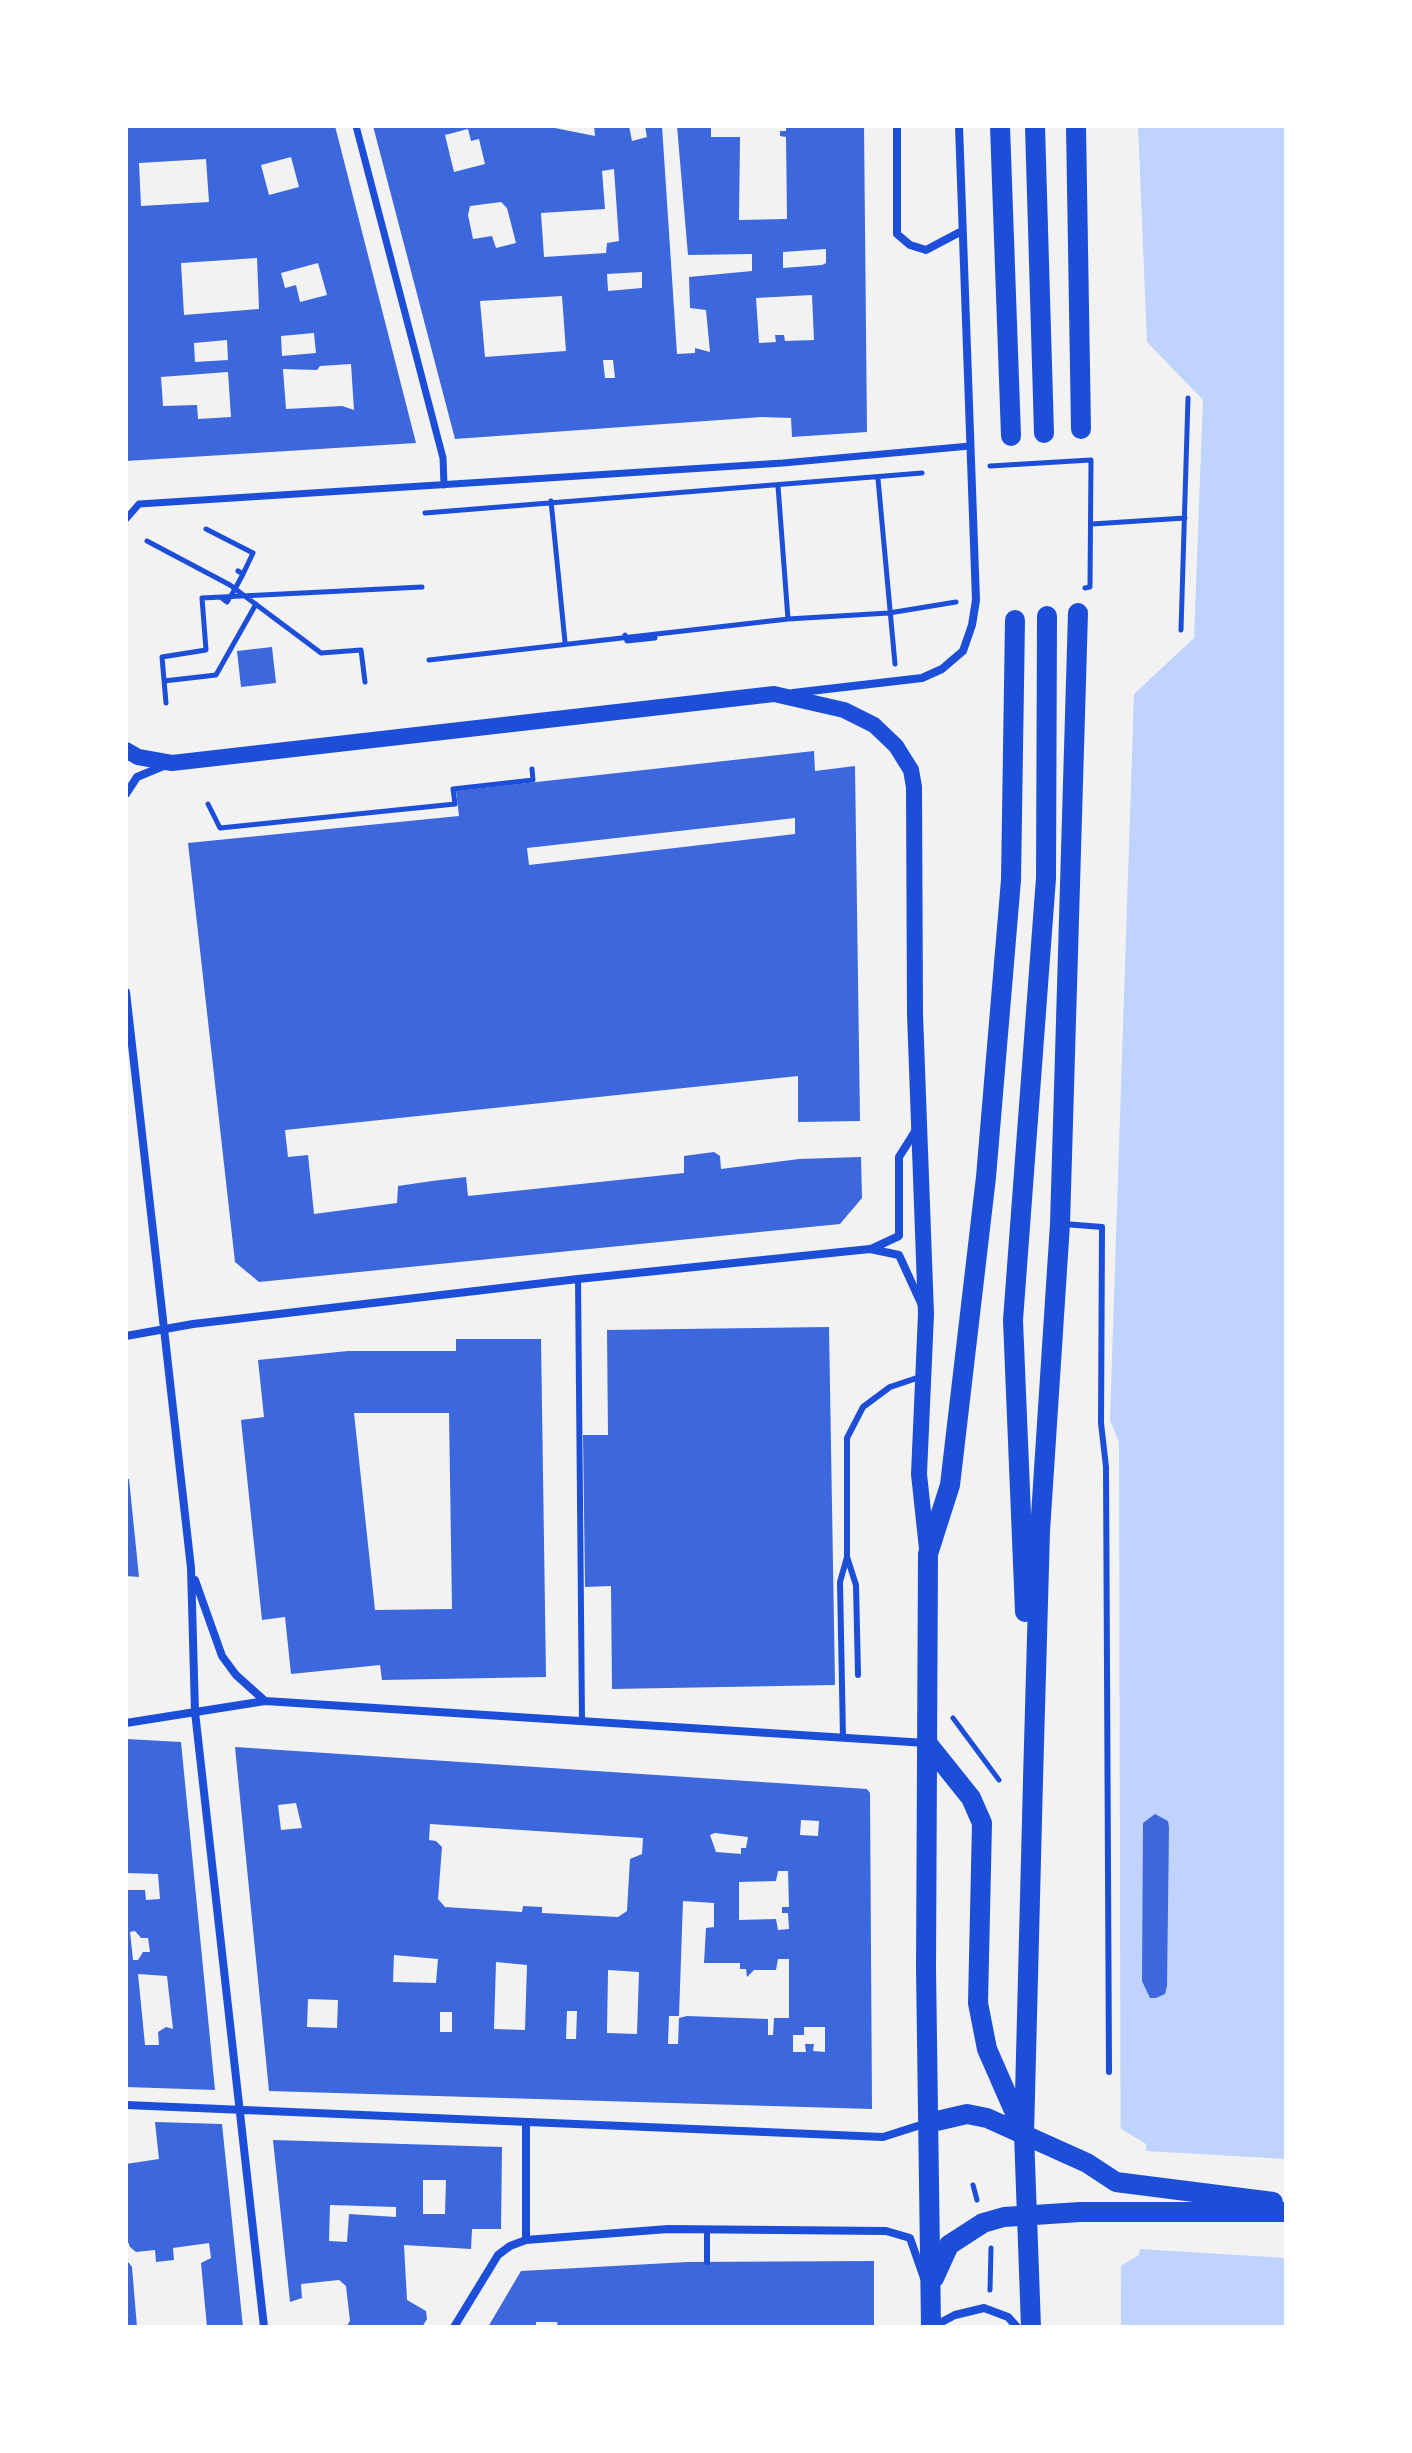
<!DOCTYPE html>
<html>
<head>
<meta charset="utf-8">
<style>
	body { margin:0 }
	#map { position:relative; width:1412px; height:2453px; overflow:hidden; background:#f2f2f2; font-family:Karla,sans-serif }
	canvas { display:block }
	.frame { position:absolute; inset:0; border:128px solid #fff; pointer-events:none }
</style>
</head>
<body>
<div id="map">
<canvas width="1412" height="2453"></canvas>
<div class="frame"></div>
</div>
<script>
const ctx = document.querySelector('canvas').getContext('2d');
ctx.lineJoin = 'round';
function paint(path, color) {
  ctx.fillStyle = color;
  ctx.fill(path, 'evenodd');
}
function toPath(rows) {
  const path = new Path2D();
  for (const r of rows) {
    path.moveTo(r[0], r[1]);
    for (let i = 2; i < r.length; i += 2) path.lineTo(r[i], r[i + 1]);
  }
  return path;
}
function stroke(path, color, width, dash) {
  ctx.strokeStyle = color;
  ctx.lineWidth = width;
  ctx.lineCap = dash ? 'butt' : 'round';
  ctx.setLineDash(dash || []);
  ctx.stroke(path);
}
paint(toPath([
	[1138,126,1286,126,1286,2327,1121,2327,1119,1442,1110,1420,1134,694,1194,638,1203,400,1147,342]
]), '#bfd3fe');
paint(toPath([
	[1118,2127,1146,2144,1146,2151,1286,2159,1286,2258,1140,2249,1139,2255,1117,2268]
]), '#f2f2f2');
paint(toPath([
	[126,126,335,126,416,443,126,461],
	[291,157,299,187,269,195,261,165],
	[206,159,209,202,141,206,139,163],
	[257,258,259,309,184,315,181,263],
	[318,263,327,295,300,302,296,285,285,288,281,273],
	[314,333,316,353,282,356,281,336],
	[227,340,228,360,195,362,194,343],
	[351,364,354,410,342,406,286,409,283,369,317,370,320,366],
	[228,372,231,417,198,419,197,405,163,406,161,377],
	[373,126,545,126,595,136,594,126,629,126,632,141,647,137,645,126,662,126,677,354,695,353,695,348,710,352,706,310,690,308,689,277,752,271,752,254,688,255,677,126,711,126,711,137,740,137,739,220,787,219,786,137,780,136,780,131,786,131,786,126,864,126,867,432,792,437,791,418,762,417,455,439],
	[468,129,471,141,479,139,485,164,454,172,445,135],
	[614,169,619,241,607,243,606,253,544,257,541,213,605,209,602,171],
	[501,202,507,208,516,243,496,248,492,236,473,239,468,215,470,206],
	[826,249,826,263,822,265,783,268,783,252],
	[642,272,642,288,608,291,607,274],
	[812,295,814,340,785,341,784,335,775,335,776,342,759,343,756,298],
	[562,296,566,351,485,357,480,301],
	[603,360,613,360,615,378,605,378],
	[272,647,276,683,241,687,237,651],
	[814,751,815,771,855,766,860,1121,798,1122,798,1076,285,1130,288,1157,308,1155,314,1214,397,1203,398,1186,432,1181,466,1177,468,1196,684,1173,684,1156,714,1152,720,1156,721,1169,799,1159,861,1157,862,1198,840,1224,259,1282,235,1262,188,843,459,816,456,791],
	[795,818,795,834,529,865,527,848],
	[829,1327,835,1685,612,1689,611,1586,585,1587,583,1435,608,1435,607,1330],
	[456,1339,541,1339,546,1677,382,1680,380,1665,291,1674,285,1617,262,1620,241,1420,264,1417,258,1360,348,1351,456,1351],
	[354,1413,449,1413,452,1609,375,1610],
	[126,1478,129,1479,139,1577,126,1576],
	[126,1739,181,1742,215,2090,126,2087,126,1890,145,1890,146,1900,160,1899,158,1874,126,1873],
	[135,1931,141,1938,148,1938,150,1952,143,1952,138,1960,133,1960,130,1932],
	[138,1974,167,1976,173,2029,166,2027,158,2032,159,2045,145,2045],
	[235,1747,867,1789,870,1793,872,2109,269,2091],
	[296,1803,302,1828,281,1830,278,1805],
	[801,1820,819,1821,818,1836,800,1835],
	[430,1824,643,1838,642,1854,630,1859,627,1911,618,1917,542,1913,542,1907,523,1906,522,1912,445,1907,438,1899,442,1847,436,1841,429,1840],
	[715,1833,748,1837,746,1848,741,1848,741,1854,716,1852,710,1835],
	[778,1871,788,1871,789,1907,782,1907,782,1913,788,1913,789,1929,778,1930,776,1919,739,1920,739,1882,776,1881],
	[683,1901,714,1903,714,1927,706,1928,704,1963,740,1963,740,1969,746,1969,747,1977,754,1970,776,1970,778,1959,789,1959,789,2018,774,2018,773,2035,768,2035,768,2019,687,2016,679,2018,678,2044,668,2044,669,2016,679,2016],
	[394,1955,438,1959,436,1983,393,1982],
	[496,1962,527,1965,525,2030,494,2029],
	[608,1970,639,1972,637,2034,607,2033],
	[308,1999,338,2000,337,2028,307,2027],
	[567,2011,577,2011,576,2039,566,2039],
	[440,2012,452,2012,452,2032,440,2032],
	[804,2027,825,2027,825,2052,813,2051,814,2044,805,2044,806,2052,793,2052,793,2035,804,2035],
	[1155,1814,1168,1821,1169,1827,1167,1986,1165,1994,1156,1998,1150,1998,1142,1981,1143,1823],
	[155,2122,222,2124,243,2327,207,2327,201,2263,211,2258,209,2243,173,2248,174,2260,156,2262,155,2250,136,2252,130,2247,126,2237,126,2164,159,2159],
	[273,2140,502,2147,501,2229,472,2229,471,2249,404,2245,407,2300,426,2311,427,2319,422,2327,346,2327,350,2321,346,2286,339,2280,301,2284,302,2298,290,2302],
	[423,2180,446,2180,445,2214,423,2214],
	[330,2205,396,2207,396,2217,349,2214,347,2242,329,2241],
	[126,2259,132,2267,137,2327,126,2327],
	[874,2261,874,2327,558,2327,557,2322,536,2322,536,2327,488,2327,521,2271,688,2262]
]), '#3d67dc');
stroke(toPath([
	[990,466,1091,460,1090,587,1085,588],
	[878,479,895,664],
	[778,486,788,619],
	[551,501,565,642],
	[425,513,922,473],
	[1092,524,1185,518],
	[206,529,253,553,243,574],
	[147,541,230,585,321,653,361,650,365,682],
	[223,599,227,602,235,589,243,574,238,571],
	[1181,630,1188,398],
	[625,635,627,641,655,638],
	[429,660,788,619,889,613,956,602],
	[164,681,216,675,256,604],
	[166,703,162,657,206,650,202,598,422,587],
	[208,804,220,828,455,804,453,789,533,780,532,769],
	[953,1718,999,1780],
	[973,2185,977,2200],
	[990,2290,991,2248]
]), '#1d4ed8', 5);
stroke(toPath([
	[1064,1224,1102,1227,1101,1423,1106,1467,1109,2072],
	[578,1279,582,1721],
	[847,1557,856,1585,858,1675],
	[843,1738,840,1582,847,1557,847,1438,863,1407,890,1387,920,1377],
	[707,2229,707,2262]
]), '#1d4ed8', 6);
stroke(toPath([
	[356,126,443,458,444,485],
	[126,519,139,504,783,463,970,446]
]), '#1d4ed8', 7);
stroke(toPath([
	[897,126,897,234,910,245,926,250,962,231],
	[793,693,922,678,942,669,963,651,972,625,976,600,959,126],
	[126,794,137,777,166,765],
	[126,992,191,1568,195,1712,264,2327],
	[871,1249,899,1236,899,1157,916,1130],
	[126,1336,193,1324,578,1279,870,1249,899,1255,921,1303],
	[195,1580,222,1656,236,1675,265,1701],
	[126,1723,265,1701,926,1743],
	[126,2105,883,2137,927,2123],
	[526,2124,526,2240],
	[454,2327,498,2255,510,2246,526,2240,668,2229,886,2231,910,2238,924,2278],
	[932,2327,955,2315,984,2308,1008,2317,1017,2327]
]), '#1d4ed8', 8);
stroke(toPath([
	[126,750,138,757,172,763,774,694,844,710,874,725,896,746,911,770,914,787,915,1014,926,1314,919,1474,927,1549]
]), '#1d4ed8', 16);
stroke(toPath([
	[1000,126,1011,436],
	[1035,126,1044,433],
	[1076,126,1081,429],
	[1025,1612,1013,1320,1046,878,1047,616],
	[927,1743,971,1798,982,1823,978,2003,987,2049,1022,2129],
	[928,2123,967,2114,987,2118,1087,2163,1116,2182,1273,2202],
	[934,2278,949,2245,983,2223,1004,2217,1080,2212,1286,2212],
	[931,2327,926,1968,928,1554,950,1485,986,1177,1011,880,1015,620],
	[1031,2327,1024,2134,1033,1780,1040,1531,1060,1224,1078,613]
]), '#1d4ed8', 20);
</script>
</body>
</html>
